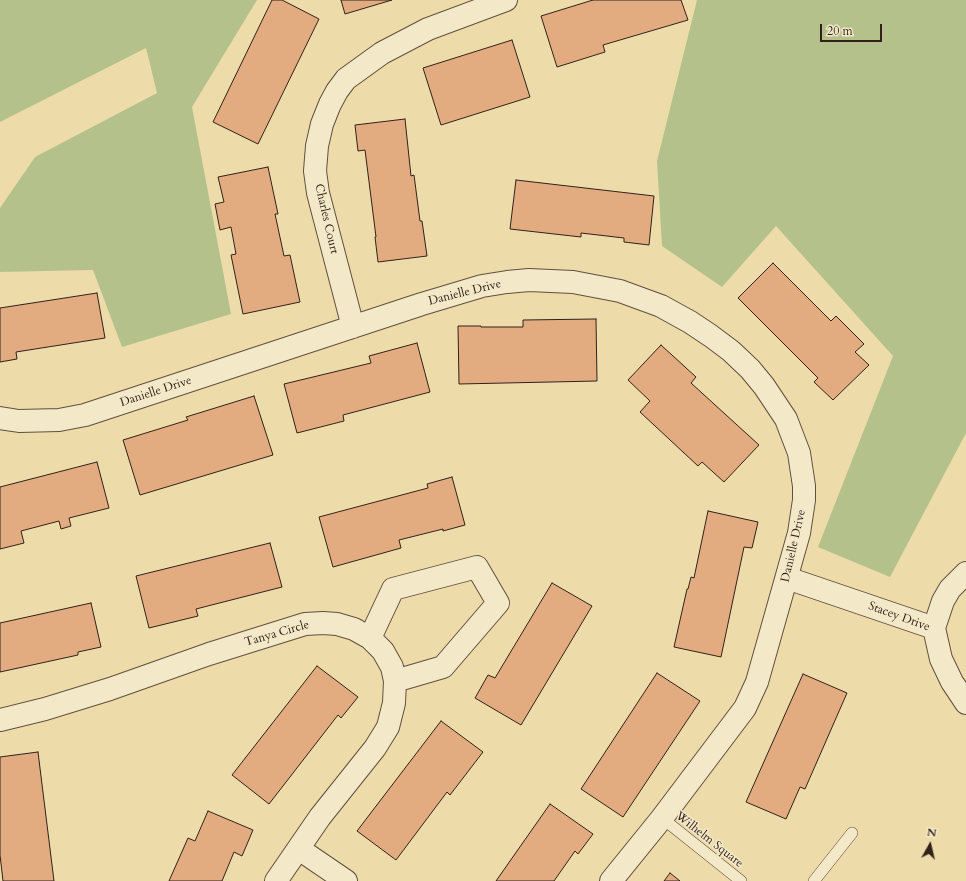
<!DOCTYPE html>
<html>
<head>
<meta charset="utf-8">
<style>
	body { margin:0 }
	#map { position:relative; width:966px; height:881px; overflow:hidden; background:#eddca9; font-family:Cardo,serif }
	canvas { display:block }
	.north { position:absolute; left:910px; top:825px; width:40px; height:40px; -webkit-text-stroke:3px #f3e8c7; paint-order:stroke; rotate:8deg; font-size:11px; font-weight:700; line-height:16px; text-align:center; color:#31211a }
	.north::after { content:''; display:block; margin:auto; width:14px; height:18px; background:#31211a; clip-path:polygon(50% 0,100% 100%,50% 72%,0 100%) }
	.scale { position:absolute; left:820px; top:24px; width:62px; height:18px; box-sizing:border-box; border:2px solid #31211a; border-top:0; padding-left:5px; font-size:12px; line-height:14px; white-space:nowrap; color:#31211a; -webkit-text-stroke:3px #f3e8c7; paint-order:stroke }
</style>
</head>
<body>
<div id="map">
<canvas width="966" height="881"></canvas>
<div class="north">N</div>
<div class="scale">20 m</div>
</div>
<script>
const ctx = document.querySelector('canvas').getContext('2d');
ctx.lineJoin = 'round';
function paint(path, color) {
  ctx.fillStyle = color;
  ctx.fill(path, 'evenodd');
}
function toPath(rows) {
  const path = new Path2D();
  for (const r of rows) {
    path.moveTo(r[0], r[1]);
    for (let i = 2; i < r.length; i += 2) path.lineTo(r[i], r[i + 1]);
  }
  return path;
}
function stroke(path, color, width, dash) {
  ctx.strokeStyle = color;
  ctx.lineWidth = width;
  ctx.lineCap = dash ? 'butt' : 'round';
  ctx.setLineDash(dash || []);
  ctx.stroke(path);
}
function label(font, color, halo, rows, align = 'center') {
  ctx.font = font + ' Cardo,serif';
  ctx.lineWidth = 3;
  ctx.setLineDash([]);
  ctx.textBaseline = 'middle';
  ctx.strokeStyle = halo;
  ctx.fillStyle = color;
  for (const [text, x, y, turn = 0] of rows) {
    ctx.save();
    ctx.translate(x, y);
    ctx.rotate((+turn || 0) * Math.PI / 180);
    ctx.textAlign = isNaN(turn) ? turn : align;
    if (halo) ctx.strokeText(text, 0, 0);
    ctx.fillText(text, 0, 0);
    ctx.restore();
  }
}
paint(toPath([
	[0,0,257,0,192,107,231,314,122,347,93,270,0,272,0,208,35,157,157,93,146,48,0,122],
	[697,0,966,0,966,433,890,577,818,547,893,356,776,226,722,287,662,246,657,161]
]), '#b5c18a');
const building = toPath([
	[272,0,282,0,319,19,258,144,213,122,272,0],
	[341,0,392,0,345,14,341,0],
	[593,0,681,0,688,20,603,45,605,52,557,67,541,16,593,0],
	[512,40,530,97,441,125,423,68,512,40],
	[405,119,411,176,414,175,420,221,422,221,427,256,378,262,375,237,376,237,365,150,358,151,355,125,405,119],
	[268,167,278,214,275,214,284,256,290,255,300,302,243,314,231,255,236,254,231,227,220,230,215,204,224,202,218,177,268,167],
	[516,180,654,196,649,245,624,242,624,238,581,233,581,237,510,229,516,180],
	[773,263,831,321,836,316,864,344,855,352,869,365,833,400,814,382,818,378,738,298,773,263],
	[97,293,105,338,16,352,17,359,0,362,0,308,97,293],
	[596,319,597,381,459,384,458,326,481,326,481,327,523,327,523,320,596,319],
	[417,343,430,392,343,415,344,421,297,433,284,384,371,363,369,356,417,343],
	[661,345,696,377,691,383,759,445,724,482,702,462,698,466,640,412,650,401,628,380,661,345],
	[254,396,273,455,140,495,123,440,188,420,186,417,254,396],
	[97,462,109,508,69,518,71,526,61,529,59,521,21,531,24,543,0,549,0,487,97,462],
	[452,477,465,525,443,531,443,529,399,540,401,548,333,567,319,517,428,488,427,484,452,477],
	[708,511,758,522,752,548,744,547,721,657,674,647,687,589,688,589,691,577,694,578,708,511],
	[270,543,282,587,196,609,198,616,149,628,136,576,270,543],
	[552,583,592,606,521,725,475,698,488,675,495,678,552,583],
	[91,603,101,647,78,652,78,655,0,672,0,623,91,603],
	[317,666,358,697,341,718,338,715,269,804,232,775,317,666],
	[657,673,700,701,623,817,581,789,657,673],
	[803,674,847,693,805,789,800,787,786,819,746,802,803,674],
	[441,721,483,752,450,795,447,792,396,860,357,831,441,721],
	[38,752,54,881,3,881,0,855,0,757,38,752],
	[550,804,593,834,578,854,575,851,554,881,496,881,550,804],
	[208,811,253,830,242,856,234,852,222,881,169,881,188,838,195,841,208,811],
	[670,873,680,881,664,881,670,873]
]);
paint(building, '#e2ac80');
stroke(building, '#31211a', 1);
const lane = toPath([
	[662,818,741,881],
	[814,881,852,833]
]);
const street = toPath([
	[353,327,318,193,315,171,317,146,322,124,330,104,337,91,346,79,382,53,428,29,506,0],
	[0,418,19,421,59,420,85,415,422,304,482,286,507,282,529,280,573,282,620,291,661,306,690,322,711,336,731,351,750,369,764,386,786,419,799,453,804,486,804,500,799,533,757,682,745,708,662,818,611,881],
	[787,578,934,628],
	[934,628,941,659,952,682,966,703],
	[934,628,943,601,950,589,966,573],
	[370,638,393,589,477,567,498,603,443,667,395,681],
	[0,720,45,709,110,689,209,654,305,624,323,623,337,624,354,629,370,638,383,651,392,667,395,681,394,703,388,727,375,748,320,817,276,881],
	[299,849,346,881]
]);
stroke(lane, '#60503e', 12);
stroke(street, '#60503e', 24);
stroke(lane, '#f3e8c7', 11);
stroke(street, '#f3e8c7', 22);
label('12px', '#31211a', '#f3e8c7', [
	["Charles Court",326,219,77],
	["Danielle Drive",465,293,-14],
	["Danielle Drive",156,392,-18],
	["Danielle Drive",794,546,-77],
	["Stacey Drive",899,617,20],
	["Tanya Circle",277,634,-16],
	["Wilhelm Square",709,840,38]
]);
</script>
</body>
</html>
